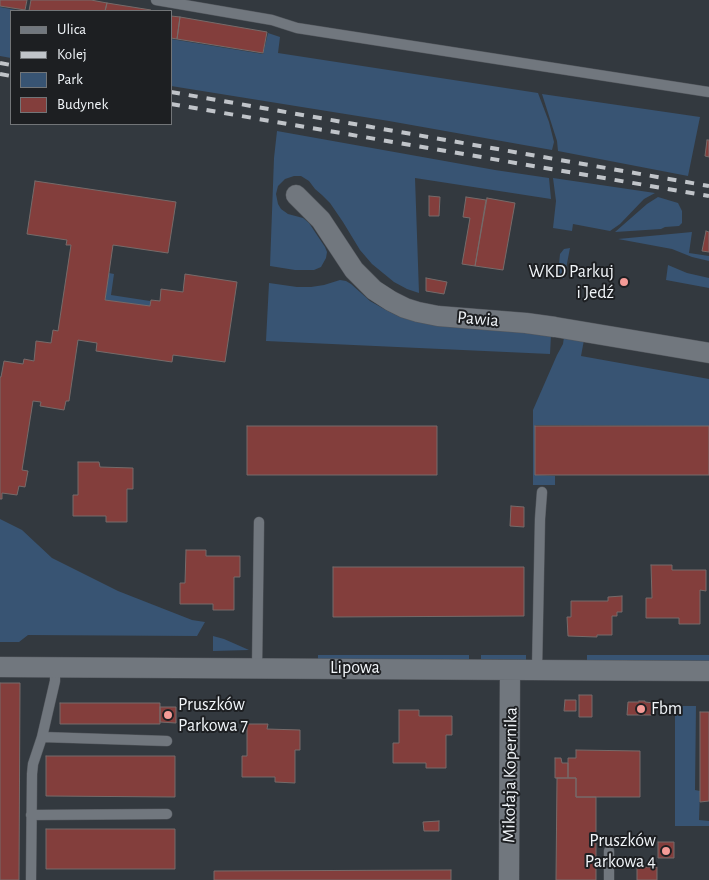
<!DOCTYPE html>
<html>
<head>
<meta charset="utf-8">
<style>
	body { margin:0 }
	#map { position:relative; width:709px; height:880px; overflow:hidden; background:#33393f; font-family:"Alegreya Sans",sans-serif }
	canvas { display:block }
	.legend { position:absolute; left:10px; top:10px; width:162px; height:115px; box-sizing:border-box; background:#1d1f22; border:1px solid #727578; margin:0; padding:6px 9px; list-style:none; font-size:15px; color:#f1f5f9 }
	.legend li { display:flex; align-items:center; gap:10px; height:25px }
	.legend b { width:25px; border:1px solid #727578 }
</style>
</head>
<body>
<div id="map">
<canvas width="709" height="880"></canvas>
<ul class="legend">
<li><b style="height:6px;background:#71777e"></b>Ulica</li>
<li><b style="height:6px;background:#c0c4c9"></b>Kolej</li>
<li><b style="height:14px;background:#385473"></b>Park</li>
<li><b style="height:14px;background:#833e3c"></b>Budynek</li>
</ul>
</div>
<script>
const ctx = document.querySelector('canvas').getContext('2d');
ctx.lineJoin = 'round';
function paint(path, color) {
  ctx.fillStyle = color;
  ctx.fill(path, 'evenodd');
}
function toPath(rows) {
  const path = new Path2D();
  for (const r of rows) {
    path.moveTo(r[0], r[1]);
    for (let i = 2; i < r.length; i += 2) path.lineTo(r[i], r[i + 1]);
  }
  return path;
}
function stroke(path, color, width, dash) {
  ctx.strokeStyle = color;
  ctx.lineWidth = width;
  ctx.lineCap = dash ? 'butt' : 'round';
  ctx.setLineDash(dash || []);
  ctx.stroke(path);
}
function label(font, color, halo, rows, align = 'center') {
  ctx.font = font + ' "Alegreya Sans",sans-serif';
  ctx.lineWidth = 4;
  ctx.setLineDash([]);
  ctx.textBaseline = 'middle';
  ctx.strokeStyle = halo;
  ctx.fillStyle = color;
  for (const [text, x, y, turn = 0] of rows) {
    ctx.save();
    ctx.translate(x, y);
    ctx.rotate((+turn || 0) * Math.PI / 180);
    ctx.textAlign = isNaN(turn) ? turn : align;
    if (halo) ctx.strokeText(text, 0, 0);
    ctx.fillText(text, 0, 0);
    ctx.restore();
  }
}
paint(toPath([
	[0,7,21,11,11,11,11,58,0,56],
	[268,33,280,37,278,53,538,93,549,122,554,142,552,150,389,121,171,86,171,39,263,54],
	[542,94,700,117,688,176,558,151,557,141],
	[277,131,495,170,549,178,551,199,415,178,419,293,407,289,394,282,372,264,360,250,343,222,330,203,322,195,315,189,309,181,301,176,294,176,285,179,278,186,276,194,278,204,281,209,288,214,303,218,309,223,325,247,327,252,326,258,321,267,314,270,295,270,270,266,274,158],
	[553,178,655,193,644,199,620,224,610,231,573,224,572,231,553,228,556,201],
	[658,197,678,203,682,211,682,223,679,226,665,227,661,229,615,232,647,204],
	[692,232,689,253,709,256,709,261,692,257,672,249,618,239],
	[570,248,564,279,561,278,558,274,560,254,564,249],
	[668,265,687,273,709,278,709,288,666,280],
	[109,273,114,274,111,295,150,301,150,306,105,300],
	[340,280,346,281,351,284,370,301,386,310,398,316,418,322,432,325,525,332,551,335,550,354,266,341,269,283,297,287,311,287,324,285],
	[564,337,584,340,581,356,709,379,709,426,535,425,535,475,555,476,555,485,533,485,533,410,557,355,563,344],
	[0,519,22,530,52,558,118,591,192,620,205,622,197,636,28,635,19,642,0,642],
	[213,636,224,639,249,650,213,651],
	[318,655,469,655,469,659,318,659],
	[481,655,526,655,526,660,481,659],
	[587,655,709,655,709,661,587,660],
	[675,706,696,706,695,790,700,791,699,820,709,821,709,826,675,826]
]), '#385473');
const building = toPath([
	[0,0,27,0,25,10,0,6,0,0],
	[31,0,91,0,107,3,105,11,29,11,31,0],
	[107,3,151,10,150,11,105,11,107,3],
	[171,16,180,17,177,39,171,38,171,16],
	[180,17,267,32,263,53,177,39,180,17],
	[707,140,709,140,709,157,705,156,707,140],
	[35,181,176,202,168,253,113,245,105,300,150,306,151,300,160,301,161,289,183,292,185,274,237,282,225,362,173,355,172,362,96,351,97,343,78,340,69,401,66,401,64,410,40,406,41,402,33,401,22,470,28,471,25,487,19,486,17,495,2,493,2,499,0,499,0,377,1,377,4,361,23,364,24,359,34,361,36,341,51,343,53,330,58,331,71,245,66,245,67,240,27,234,35,181],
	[429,196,440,197,439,216,429,216,429,196],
	[466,197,486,200,475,266,462,264,470,218,463,217,466,197],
	[487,198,515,203,503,270,475,266,487,198],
	[706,231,709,232,709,252,702,251,706,231],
	[426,278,447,282,444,294,426,291,426,278],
	[247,426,437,426,437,475,247,475,247,426],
	[535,426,709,426,709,475,535,475,535,426],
	[78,462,99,462,100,467,133,468,133,489,127,489,127,522,106,522,106,516,73,516,73,495,78,495,78,462],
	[511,506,524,507,524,527,510,526,511,506],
	[186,550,206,550,206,556,240,556,240,577,234,577,234,610,213,610,213,604,180,604,180,583,185,583,186,550],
	[651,565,672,565,672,570,706,570,706,591,700,590,700,624,679,624,679,618,646,618,646,598,652,598,651,565],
	[333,567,524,567,524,616,333,617,333,567],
	[622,596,622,612,617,612,617,616,612,616,612,635,597,635,597,637,568,636,567,617,571,617,571,601,608,601,608,597,622,596],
	[0,683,20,683,19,880,0,880,0,683],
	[579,695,592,695,592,717,579,717,579,695],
	[565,700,576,700,576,711,564,711,565,700],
	[639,701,645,701,645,702,654,703,654,715,627,715,628,702,639,702,639,701],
	[60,703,160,703,160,724,60,724,60,703],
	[160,707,176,707,176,723,160,722,160,707],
	[399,710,419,710,419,716,452,716,452,735,446,735,446,768,426,768,426,763,393,763,393,743,399,743,399,710],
	[700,712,709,712,709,801,700,802,700,712],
	[247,724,268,724,267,729,300,730,300,750,295,750,295,783,275,782,275,777,242,777,242,756,247,756,247,724],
	[576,750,640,751,640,797,576,797,576,778,568,778,568,758,576,758,576,750],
	[46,756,175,756,175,797,46,796,46,756],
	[555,758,561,758,562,763,568,763,568,778,555,778,555,758],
	[557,778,576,778,576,797,596,797,596,880,556,880,557,778],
	[439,821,439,831,424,831,423,822,439,821],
	[46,829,175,829,175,869,46,869,46,829],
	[658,842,674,842,674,858,658,858,658,842],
	[637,867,657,867,657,880,637,880,637,867],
	[451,870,451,880,214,880,214,871,451,870]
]);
paint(building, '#833e3c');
stroke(building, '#766b6a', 1);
const service = toPath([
	[156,0,272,20,297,28,709,92],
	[257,669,259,522],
	[537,670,540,519,542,492],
	[42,737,55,681,55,667],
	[31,815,167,814],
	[609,851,609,880],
	[31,880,32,774,33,764,42,737,167,741]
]);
const minor = toPath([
	[296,195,321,220,354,270,374,290,391,301,405,308,418,312,438,316,526,323,555,327,709,353],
	[0,667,709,671],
	[509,880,510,670]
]);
stroke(service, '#53575d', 11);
stroke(minor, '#53575d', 21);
stroke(service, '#71777e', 10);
stroke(minor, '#71777e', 20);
stroke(toPath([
	[0,63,11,65],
	[0,74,11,76],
	[171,92,709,186],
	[171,104,709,196]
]), '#c0c4c9', 4, [9, 9]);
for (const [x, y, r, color] of [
	[624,282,5,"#f59b97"],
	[641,709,5,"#f59b97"],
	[168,715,5,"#f59b97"],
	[666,851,5,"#f59b97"]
]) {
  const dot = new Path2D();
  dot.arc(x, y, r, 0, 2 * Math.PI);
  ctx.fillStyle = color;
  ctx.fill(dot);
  stroke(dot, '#1d1f22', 2);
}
label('18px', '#f1f5f9', '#1d1f22', [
	["WKD Parkuj",614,272],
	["i Jedź",614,293],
	["Pruszków",178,705,"left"],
	["Parkowa 7",178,726,"left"],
	["Fbm",651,709,"left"],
	["Pruszków",656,841],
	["Parkowa 4",656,862]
], 'right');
label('18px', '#f1f5f9', '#1d1f22', [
	["Pawia",478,319,5],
	["Lipowa",355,668],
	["Mikołaja Kopernika",510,775,-89]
]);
</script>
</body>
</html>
